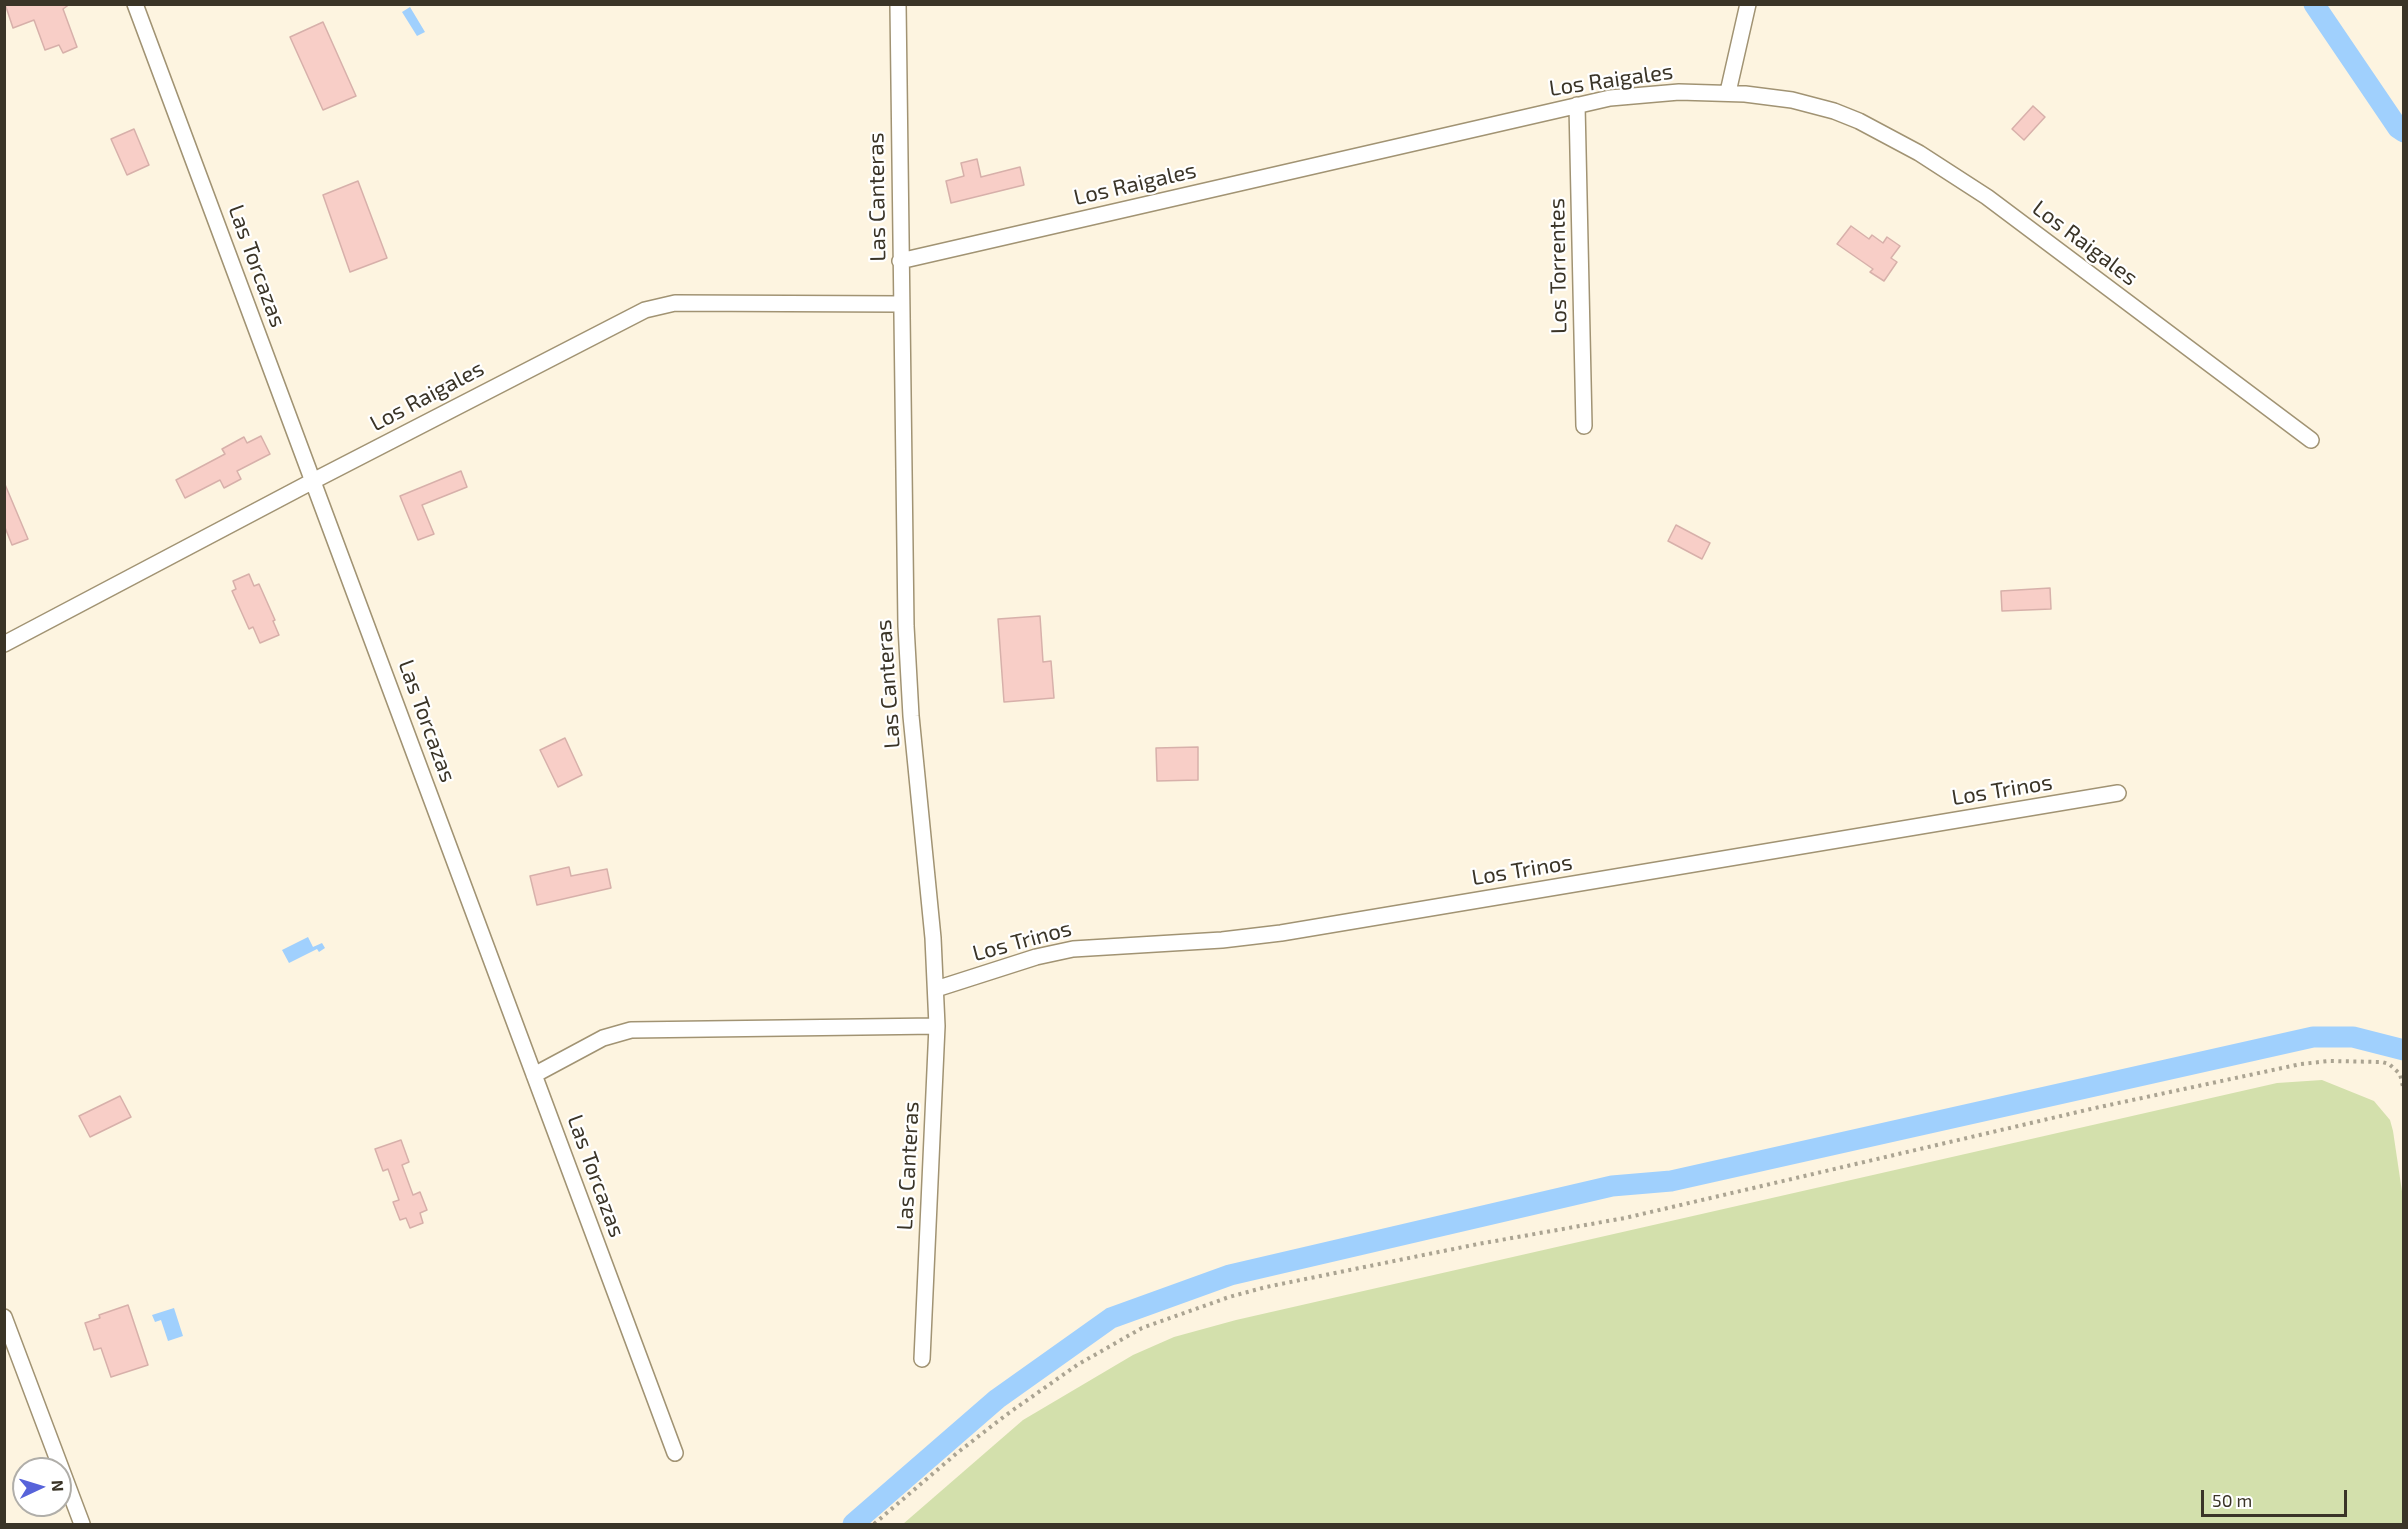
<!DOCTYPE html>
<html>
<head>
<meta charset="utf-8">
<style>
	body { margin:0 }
	#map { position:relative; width:2408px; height:1529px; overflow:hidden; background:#fdf4e0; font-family:"Exo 2",sans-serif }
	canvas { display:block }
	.frame { position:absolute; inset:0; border:6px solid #3a3427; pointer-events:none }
	.north { position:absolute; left:12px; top:1457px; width:60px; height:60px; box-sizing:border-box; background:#fff; border:2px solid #b0aea9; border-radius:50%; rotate:86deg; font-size:16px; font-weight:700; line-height:24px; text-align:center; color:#3a3427 }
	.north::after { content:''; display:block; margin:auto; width:21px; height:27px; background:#5763da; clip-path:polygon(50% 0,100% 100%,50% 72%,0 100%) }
	.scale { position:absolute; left:2201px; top:1490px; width:146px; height:27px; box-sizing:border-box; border:3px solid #3a3427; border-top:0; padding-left:8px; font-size:18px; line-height:21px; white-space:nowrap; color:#3a3427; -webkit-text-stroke:4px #fff; paint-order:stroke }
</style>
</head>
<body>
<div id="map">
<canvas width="2408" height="1529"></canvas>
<div class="frame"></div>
<div class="north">N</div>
<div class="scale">50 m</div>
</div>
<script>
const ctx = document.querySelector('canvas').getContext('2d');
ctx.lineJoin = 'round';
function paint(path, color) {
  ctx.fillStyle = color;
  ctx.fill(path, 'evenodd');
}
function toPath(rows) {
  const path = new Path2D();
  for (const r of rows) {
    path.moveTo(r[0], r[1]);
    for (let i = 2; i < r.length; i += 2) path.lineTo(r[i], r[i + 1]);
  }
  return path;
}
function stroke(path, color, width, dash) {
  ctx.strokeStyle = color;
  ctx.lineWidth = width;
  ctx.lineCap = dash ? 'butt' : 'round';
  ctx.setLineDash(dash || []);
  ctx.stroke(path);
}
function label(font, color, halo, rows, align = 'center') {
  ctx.font = font + ' "Exo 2",sans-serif';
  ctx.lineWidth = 4.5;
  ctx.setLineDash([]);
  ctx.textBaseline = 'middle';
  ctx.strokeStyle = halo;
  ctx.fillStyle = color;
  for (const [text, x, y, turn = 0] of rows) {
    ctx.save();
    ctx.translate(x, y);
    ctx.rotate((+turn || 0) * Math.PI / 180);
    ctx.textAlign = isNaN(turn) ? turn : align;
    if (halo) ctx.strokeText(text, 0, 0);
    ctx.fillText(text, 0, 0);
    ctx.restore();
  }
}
paint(toPath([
	[2322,1080,2374,1101,2390,1120,2393,1131,2404,1205,2403,1524,903,1524,1023,1420,1133,1355,1174,1337,1236,1320,2277,1083]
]), '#d3e0ac');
paint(toPath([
	[410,7,425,32,417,36,402,12],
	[308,937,313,947,322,943,325,948,319,952,317,949,289,963,282,950],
	[174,1308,183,1336,168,1341,161,1320,155,1322,152,1315]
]), '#a0d0fd');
stroke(toPath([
	[2314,4,2398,128,2404,132],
	[853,1524,997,1399,1111,1318,1230,1275,1612,1186,1671,1181,2313,1037,2353,1037,2404,1050]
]), '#a0d0fd', 21);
const building = toPath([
	[5,4,70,4,63,9,77,47,63,53,59,45,45,50,34,20,13,28,5,4],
	[323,22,356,96,323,110,290,37,323,22],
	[2033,106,2045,117,2024,140,2012,129,2033,106],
	[134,129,149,165,127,175,111,139,134,129],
	[977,159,981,177,1020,167,1024,185,951,203,946,181,964,176,961,163,977,159],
	[358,181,387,258,350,272,323,195,358,181],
	[1851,226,1869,239,1872,235,1883,243,1887,237,1900,246,1891,258,1897,262,1884,281,1870,272,1873,269,1837,244,1851,226],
	[261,436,270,454,237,471,241,479,224,488,220,480,185,498,176,480,225,454,222,449,244,437,247,443,261,436],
	[461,471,467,487,422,505,434,534,418,540,400,496,461,471],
	[4,482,28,539,12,545,4,525,4,482],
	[1676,525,1710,543,1702,559,1668,541,1676,525],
	[249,574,254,586,259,584,275,620,273,621,279,635,260,643,253,627,249,629,232,591,236,589,233,581,249,574],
	[2050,588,2051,609,2002,611,2001,591,2050,588],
	[1040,616,1043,662,1051,661,1054,698,1004,702,998,619,1040,616],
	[565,738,582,775,558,787,540,750,565,738],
	[1198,747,1198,780,1157,781,1156,748,1198,747],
	[569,867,571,876,607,869,611,888,537,905,530,876,569,867],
	[120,1096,131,1117,90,1137,79,1116,120,1096],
	[401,1140,409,1162,402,1165,413,1195,420,1192,427,1210,420,1213,423,1223,410,1228,406,1218,400,1220,393,1202,399,1200,388,1169,383,1171,375,1149,401,1140],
	[128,1305,148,1365,111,1377,101,1348,94,1350,85,1323,100,1318,99,1315,128,1305]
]);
paint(building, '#f8cec7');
stroke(building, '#d7b0aa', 1.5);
const minor = toPath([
	[135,4,675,1453],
	[898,4,906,626,911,716,933,938,937,1026,922,1359],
	[1728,92,1748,4],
	[1577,105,1584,426],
	[900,261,1610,98,1679,92,1745,94,1792,100,1834,111,1859,121,1919,153,1987,197,2311,440],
	[4,644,313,481,645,310,675,303,901,304],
	[936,989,1036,957,1073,949,1222,940,1281,933,2118,793],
	[534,1075,603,1038,631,1030,937,1026],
	[4,1317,82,1524]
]);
stroke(minor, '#a19373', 18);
stroke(toPath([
	[874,1524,957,1453,1006,1415,1077,1365,1142,1328,1229,1297,1266,1287,1478,1244,1625,1218,2095,1108,2301,1064,2329,1061,2382,1062,2389,1064,2400,1074,2404,1091]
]), '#aba492', 4, [3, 4.5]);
stroke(minor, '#fff', 15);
label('22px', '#3a3427', '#fff', [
	["Los Raigales",1611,80,-8],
	["Los Raigales",1135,184,-13],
	["Las Canteras",877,197,-91],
	["Los Raigales",2085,243,37],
	["Las Torcazas",257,266,70],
	["Los Torrentes",1558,266,-91],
	["Los Raigales",427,396,-28],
	["Las Canteras",888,684,-94],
	["Las Torcazas",427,721,70],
	["Los Trinos",2002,790,-9],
	["Los Trinos",1522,870,-9],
	["Los Trinos",1022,941,-15],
	["Las Canteras",908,1166,-87],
	["Las Torcazas",596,1176,70]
]);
</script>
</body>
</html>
